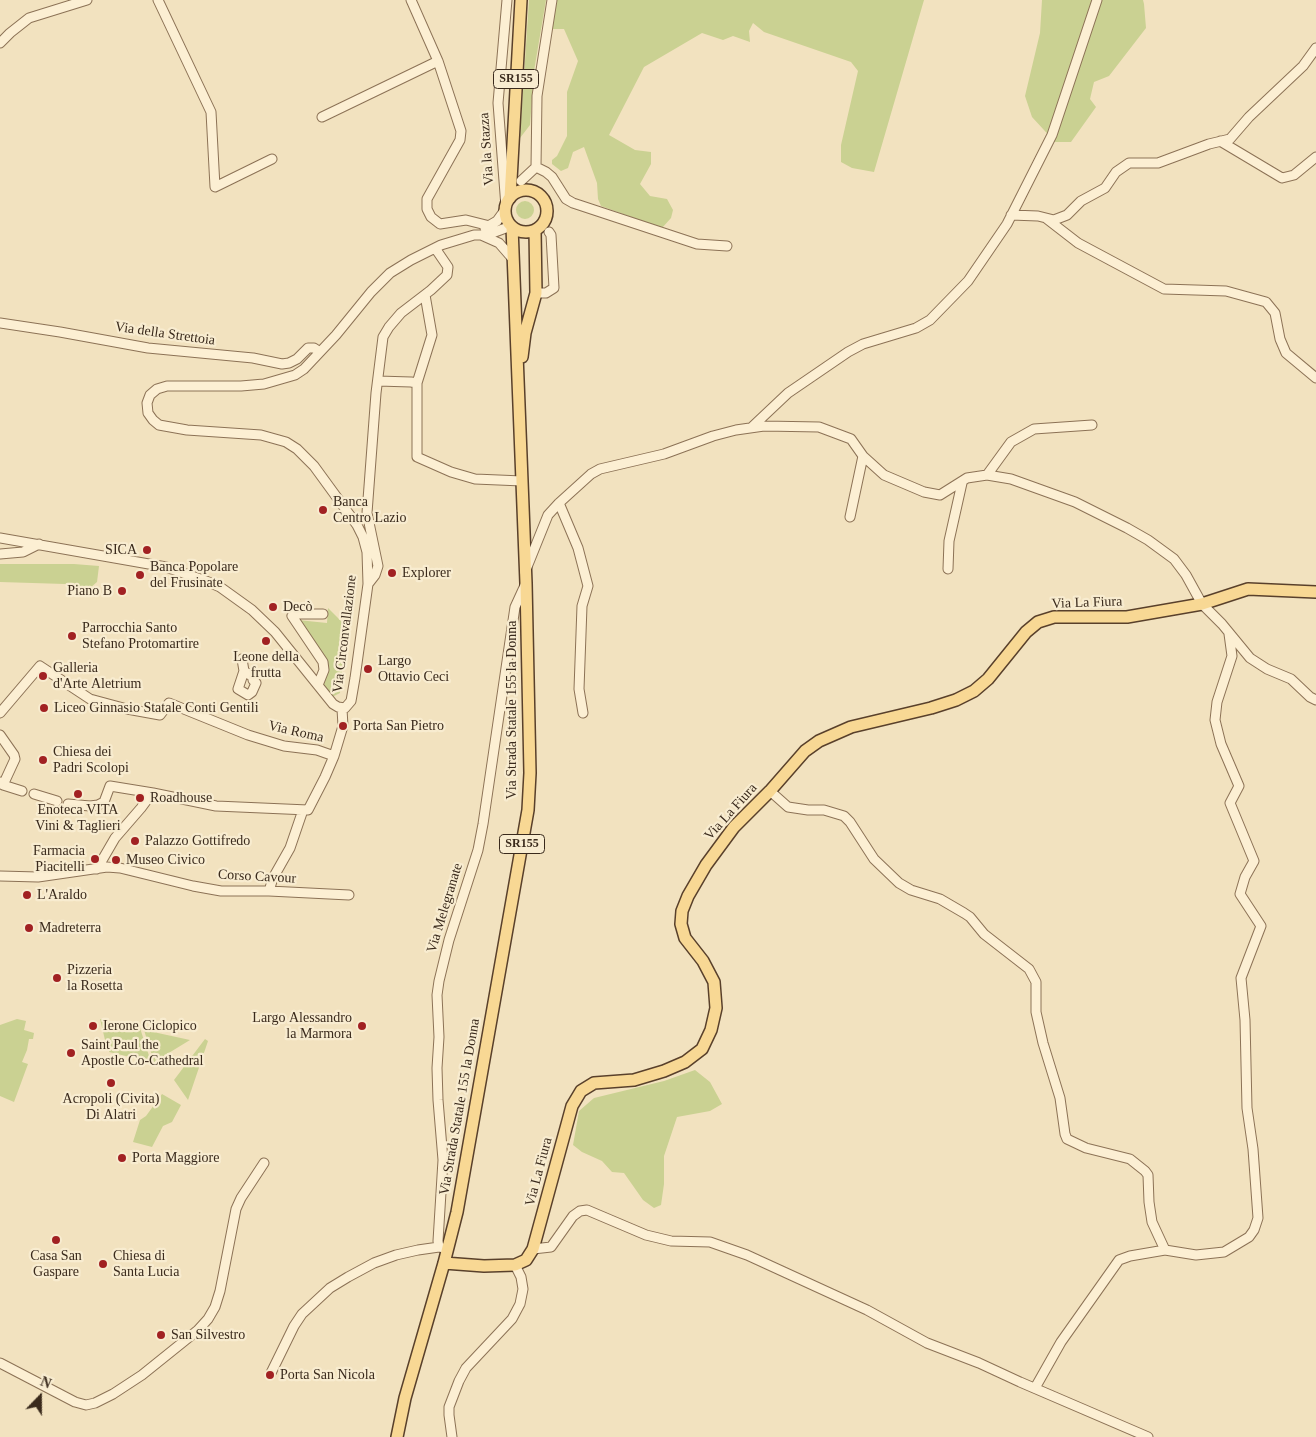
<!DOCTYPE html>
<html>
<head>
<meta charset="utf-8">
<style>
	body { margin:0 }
	#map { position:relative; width:1316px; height:1437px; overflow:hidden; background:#f2e2bf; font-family:Georgia,serif }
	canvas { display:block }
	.north { position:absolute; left:15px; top:1372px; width:50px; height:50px; -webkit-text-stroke:4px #f8ecd0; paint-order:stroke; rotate:22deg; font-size:14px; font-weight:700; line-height:20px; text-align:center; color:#3a2a1c }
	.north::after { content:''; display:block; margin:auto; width:18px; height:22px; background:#3a2a1c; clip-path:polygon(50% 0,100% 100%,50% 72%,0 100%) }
</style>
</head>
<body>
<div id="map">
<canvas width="1316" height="1437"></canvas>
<div class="north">N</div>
</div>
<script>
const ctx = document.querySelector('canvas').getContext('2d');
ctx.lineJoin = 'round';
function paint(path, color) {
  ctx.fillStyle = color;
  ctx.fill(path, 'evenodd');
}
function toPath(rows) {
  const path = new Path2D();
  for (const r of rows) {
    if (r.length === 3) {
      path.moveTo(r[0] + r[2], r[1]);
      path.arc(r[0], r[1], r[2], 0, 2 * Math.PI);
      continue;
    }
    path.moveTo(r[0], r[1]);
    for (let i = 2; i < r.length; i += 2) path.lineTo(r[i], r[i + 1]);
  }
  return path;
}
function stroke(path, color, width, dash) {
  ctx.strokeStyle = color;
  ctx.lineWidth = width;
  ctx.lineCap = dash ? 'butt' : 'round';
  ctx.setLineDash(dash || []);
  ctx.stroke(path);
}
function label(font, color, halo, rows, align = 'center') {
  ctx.font = font + ' Georgia,serif';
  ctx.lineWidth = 4.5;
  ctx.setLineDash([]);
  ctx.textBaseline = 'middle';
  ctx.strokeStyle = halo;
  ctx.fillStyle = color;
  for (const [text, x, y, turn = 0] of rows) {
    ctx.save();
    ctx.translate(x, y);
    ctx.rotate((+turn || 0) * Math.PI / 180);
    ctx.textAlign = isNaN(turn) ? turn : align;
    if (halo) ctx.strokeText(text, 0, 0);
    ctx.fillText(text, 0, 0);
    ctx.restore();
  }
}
paint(toPath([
	[529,0,546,0,534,71,530,125,520,138],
	[557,0,924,0,874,172,852,168,841,162,841,145,858,71,851,62,764,32,753,23,749,31,750,42,733,36,723,40,702,33,644,67,609,135,635,150,651,152,651,164,640,184,650,196,667,199,673,210,671,218,662,228,601,206,598,199,597,183,584,147,573,152,568,168,561,171,552,164,552,160,557,156,567,136,567,92,578,61,564,29,551,29],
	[1042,0,1143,0,1144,4,1146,28,1109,76,1094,82,1090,99,1096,107,1071,142,1055,142,1032,117,1025,96,1040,33],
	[525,210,9],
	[0,564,74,564,99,566,97,582,90,588,65,584,0,582],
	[328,608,346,626,340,693,334,696,331,696,323,684,324,681,319,669,321,661,288,619,327,623],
	[17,1019,26,1021,24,1030,34,1033,33,1039,29,1039,27,1050,22,1062,28,1064,14,1102,0,1096,0,1025],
	[100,1019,140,1028,151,1062,109,1052,111,1044,110,1041,105,1040],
	[144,1030,190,1040,154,1062],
	[205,1039,208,1041,188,1100,174,1080],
	[695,1070,710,1082,722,1104,710,1111,677,1117,664,1156,664,1184,661,1205,654,1208,643,1200,624,1173,612,1172,602,1161,582,1152,573,1145,579,1111,594,1098,664,1081],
	[162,1094,181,1105,172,1122,163,1126,152,1147,133,1142,140,1120,146,1116]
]), '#cad192');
const minor = toPath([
	[158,0,211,112,215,187,272,159],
	[411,0,438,61,461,131,460,140,427,199,427,209,431,217,440,224,466,220,490,226],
	[0,43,10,33,29,18,87,0],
	[322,117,438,61],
	[1220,141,1282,178,1294,175,1316,157],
	[536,167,546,172,552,177,566,199,573,203,697,244,727,246],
	[521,181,536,167,537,96,552,0],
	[506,207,498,103,507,0],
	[1011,215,1038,216,1054,220,1067,215,1081,201,1105,188,1116,172,1129,163,1158,163,1209,144,1230,139,1249,117,1303,66,1316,48],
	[1047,219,1078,243,1164,289,1226,291,1266,302,1275,313,1280,339,1286,353,1316,378],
	[485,228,497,221,505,210],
	[484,236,511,226],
	[536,293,546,293,554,288,551,235,549,232],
	[425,295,432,335,417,383,417,457,451,472,475,479,522,481],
	[0,323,60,332,148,348,253,358,282,364,289,363,297,359,308,348,314,348,320,352],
	[378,381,411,382,417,383],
	[752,427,788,393,848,352,863,344,916,328,930,320,968,281,1007,224,1052,135,1097,0],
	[987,475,1011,442,1034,429,1092,425],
	[559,503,578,548,588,586,582,606,579,689,583,713],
	[850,517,863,456],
	[0,538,166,567,206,581,220,587,252,610,275,632,333,704,338,707,345,708,351,701,355,678,368,584,367,552,363,537,357,525,314,466,297,449,286,442,261,435,187,430,159,425,153,420,148,413,147,403,150,395,157,389,167,386,241,386,264,384,295,375,304,369,336,335,371,292,390,273,411,260,441,245,474,235,481,235,499,243,512,258],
	[0,554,23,552,39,544],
	[948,569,949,541,962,483],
	[525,572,548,515,559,503,591,474,600,469,664,454,713,436,736,430,764,426,819,427,851,439,863,456,884,475,924,492,940,495,967,478,987,475,1011,479,1075,502,1127,528,1148,540,1174,559,1186,575,1202,604,1222,624,1250,658,1267,669,1291,679,1310,697,1316,700],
	[368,584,375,575,378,566,367,513,376,393,383,337,389,327,401,313,431,290,447,275,448,267,435,248],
	[242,659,244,671,238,689,248,695,252,692,256,683,253,680,253,677,244,671],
	[318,685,324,670,323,662,292,616,294,614,323,614],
	[0,713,40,666,90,699,127,709,160,715,169,703,248,735,284,746,317,750,334,756],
	[0,735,14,755,15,759,3,785],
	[0,782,3,785,22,791],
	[770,791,788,807,808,810,824,810,844,816,850,822,874,859,899,883,911,890,940,899,964,913,970,917,984,934,1029,969,1036,982,1036,1012,1043,1043,1060,1098,1065,1134,1067,1139,1086,1148,1130,1159,1145,1171,1148,1175,1149,1202,1152,1222,1165,1250],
	[34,794,57,801],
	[68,804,90,806,98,805,104,802,110,786,153,793,216,806,308,810,325,777,334,756,343,726,342,709],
	[97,869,115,838,141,808,152,793],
	[0,876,38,877,107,867,120,868,193,886,221,891,269,891,349,895],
	[269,891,273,878,290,848,303,810],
	[439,1247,438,1241,443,1160,438,1100,437,1068,439,1037,437,995,439,981,449,940,478,850,483,824,515,607,526,583],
	[533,1249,551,1247,573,1216,580,1211,587,1210,646,1235,671,1241,710,1242,747,1255,867,1310,927,1343,979,1363,1020,1382,1148,1437],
	[0,1363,75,1402,86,1405,95,1403,113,1394,142,1375,198,1330,208,1319,215,1307,220,1291,236,1209,241,1198,264,1163],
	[271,1373,294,1326,302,1314,330,1288,348,1277,374,1263,396,1255,418,1250,439,1247,443,1248],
	[1035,1388,1061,1342,1119,1260,1130,1256,1165,1250,1196,1255,1224,1252,1249,1237,1254,1230,1258,1218,1253,1149,1247,1108,1245,1020,1241,978,1261,926,1240,894,1245,877,1254,861,1230,803,1239,786,1221,744,1215,720,1217,702,1232,656,1229,634],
	[452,1437,449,1415,449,1407,459,1381,466,1368,512,1319,520,1304,523,1289,521,1277,515,1265]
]);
const major = toPath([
	[526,211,21],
	[510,198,521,0],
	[522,357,525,333,536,293,535,230],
	[444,1263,484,1266,515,1265,526,1260,533,1249,572,1106,581,1091,594,1083,634,1080,664,1071,685,1062,702,1049,711,1030,716,1008,714,982,703,961,685,938,681,924,682,911,688,896,706,865,734,827,770,791,805,751,819,741,851,727,931,708,956,700,974,691,988,679,1026,632,1038,622,1054,617,1127,617,1202,604,1248,589,1316,592],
	[397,1437,405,1398,444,1263,457,1212,528,810,530,773,526,583,512,227]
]);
stroke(minor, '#8c7256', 11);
stroke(major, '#59402b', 14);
stroke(minor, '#fcefd3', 9);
stroke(major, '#f8d894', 11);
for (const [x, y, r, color] of [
	[323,510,5,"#a12122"],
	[147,550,5,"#a12122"],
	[392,573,5,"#a12122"],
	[140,575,5,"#a12122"],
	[122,591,5,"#a12122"],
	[273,607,5,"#a12122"],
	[72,636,5,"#a12122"],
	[266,641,5,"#a12122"],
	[368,669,5,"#a12122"],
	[43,676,5,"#a12122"],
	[44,708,5,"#a12122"],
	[343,726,5,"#a12122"],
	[43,760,5,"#a12122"],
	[78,794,5,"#a12122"],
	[140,798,5,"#a12122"],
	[135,841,5,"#a12122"],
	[95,859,5,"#a12122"],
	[116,860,5,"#a12122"],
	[27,895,5,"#a12122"],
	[29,928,5,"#a12122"],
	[57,978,5,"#a12122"],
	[93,1026,5,"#a12122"],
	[362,1026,5,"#a12122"],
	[71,1053,5,"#a12122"],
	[111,1083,5,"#a12122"],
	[122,1158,5,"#a12122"],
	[56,1240,5,"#a12122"],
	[103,1264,5,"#a12122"],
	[161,1335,5,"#a12122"],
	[270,1375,5,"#a12122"]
]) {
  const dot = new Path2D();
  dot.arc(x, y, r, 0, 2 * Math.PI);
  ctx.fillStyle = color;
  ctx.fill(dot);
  stroke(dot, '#f8ecd0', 2);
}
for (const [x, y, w] of [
	[516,79,45],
	[522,844,45]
]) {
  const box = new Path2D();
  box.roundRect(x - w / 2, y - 9.5, w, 19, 4);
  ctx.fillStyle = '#f8ecd0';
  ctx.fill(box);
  stroke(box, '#3a2a1c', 1);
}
label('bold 12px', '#3a2a1c', null, [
	["SR155",516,79],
	["SR155",522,844]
]);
label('14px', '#3a2a1c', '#f8ecd0', [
	["Via la Stazza",487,149,-94],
	["Via della Strettoia",165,334,8],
	["Via La Fiura",1087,603,-2],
	["Via Circonvallazione",345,634,-83],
	["Via Strada Statale 155 la Donna",512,710,-90],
	["Via Roma",296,732,13],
	["Via La Fiura",731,812,-48],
	["Corso Cavour",257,877,3],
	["Via Melegranate",445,908,-73],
	["Via Strada Statale 155 la Donna",460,1107,-80],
	["Via La Fiura",539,1172,-75]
]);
label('14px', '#3a2a1c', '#f8ecd0', [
	["Banca",333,502],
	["Centro Lazio",333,518],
	["SICA",137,550,"right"],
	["Banca Popolare",150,567],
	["del Frusinate",150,583],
	["Explorer",402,573],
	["Piano B",112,591,"right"],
	["Decò",283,607],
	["Parrocchia Santo",82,628],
	["Stefano Protomartire",82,644],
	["Leone della",266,657,"center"],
	["frutta",266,673,"center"],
	["Largo",378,661],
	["Ottavio Ceci",378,677],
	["Galleria",53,668],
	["d'Arte Aletrium",53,684],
	["Liceo Ginnasio Statale Conti Gentili",54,708],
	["Porta San Pietro",353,726],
	["Chiesa dei",53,752],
	["Padri Scolopi",53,768],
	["Roadhouse",150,798],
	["Enoteca VITA",78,810,"center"],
	["Vini & Taglieri",78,826,"center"],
	["Palazzo Gottifredo",145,841],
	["Farmacia",85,851,"right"],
	["Piacitelli",85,867,"right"],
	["Museo Civico",126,860],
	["L'Araldo",37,895],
	["Madreterra",39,928],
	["Pizzeria",67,970],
	["la Rosetta",67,986],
	["Largo Alessandro",352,1018,"right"],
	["la Marmora",352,1034,"right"],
	["Ierone Ciclopico",103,1026],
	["Saint Paul the",81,1045],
	["Apostle Co-Cathedral",81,1061],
	["Acropoli (Civita)",111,1099,"center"],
	["Di Alatri",111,1115,"center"],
	["Porta Maggiore",132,1158],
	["Casa San",56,1256,"center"],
	["Gaspare",56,1272,"center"],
	["Chiesa di",113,1256],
	["Santa Lucia",113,1272],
	["San Silvestro",171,1335],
	["Porta San Nicola",280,1375]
], 'left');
</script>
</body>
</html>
